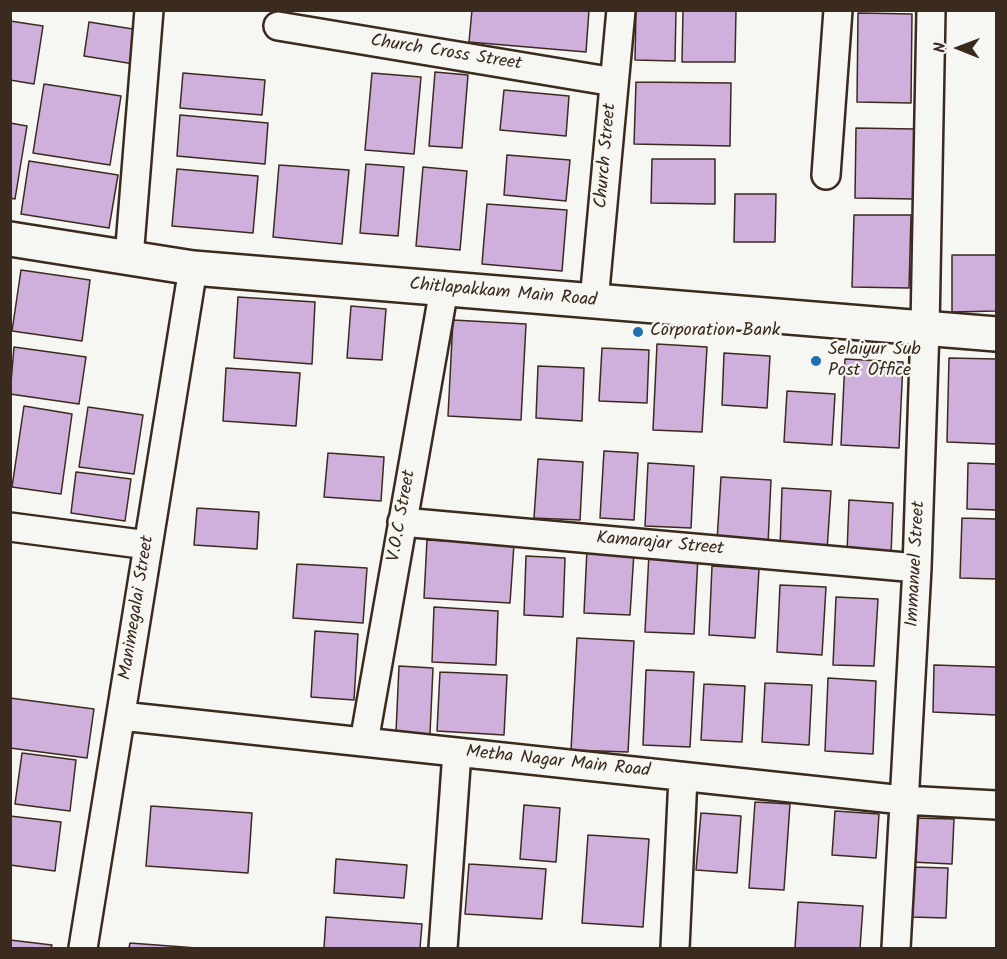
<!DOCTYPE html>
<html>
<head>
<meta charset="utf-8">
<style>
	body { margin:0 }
	#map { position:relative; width:1007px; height:959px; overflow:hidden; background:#f6f6f2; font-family:Kalam,sans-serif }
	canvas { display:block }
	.frame { position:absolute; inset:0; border:12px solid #3b2a1e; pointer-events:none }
	.north { position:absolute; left:929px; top:18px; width:60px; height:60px; -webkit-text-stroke:4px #f6f6f2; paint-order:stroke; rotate:271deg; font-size:16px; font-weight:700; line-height:24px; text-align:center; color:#3b2a1e }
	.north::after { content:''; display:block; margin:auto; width:21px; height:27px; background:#3b2a1e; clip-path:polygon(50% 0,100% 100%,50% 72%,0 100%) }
</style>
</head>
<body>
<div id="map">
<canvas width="1007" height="959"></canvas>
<div class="frame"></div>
<div class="north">N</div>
</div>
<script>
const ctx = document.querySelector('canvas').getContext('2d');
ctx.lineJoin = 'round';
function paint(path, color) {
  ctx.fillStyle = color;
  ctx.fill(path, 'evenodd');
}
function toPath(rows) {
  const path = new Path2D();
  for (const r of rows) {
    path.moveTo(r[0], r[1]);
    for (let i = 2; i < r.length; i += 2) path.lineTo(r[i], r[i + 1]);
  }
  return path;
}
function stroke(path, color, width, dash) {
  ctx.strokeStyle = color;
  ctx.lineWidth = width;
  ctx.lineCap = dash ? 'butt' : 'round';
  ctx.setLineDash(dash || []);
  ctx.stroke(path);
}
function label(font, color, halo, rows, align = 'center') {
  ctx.font = font + ' Kalam,sans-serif';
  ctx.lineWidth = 4.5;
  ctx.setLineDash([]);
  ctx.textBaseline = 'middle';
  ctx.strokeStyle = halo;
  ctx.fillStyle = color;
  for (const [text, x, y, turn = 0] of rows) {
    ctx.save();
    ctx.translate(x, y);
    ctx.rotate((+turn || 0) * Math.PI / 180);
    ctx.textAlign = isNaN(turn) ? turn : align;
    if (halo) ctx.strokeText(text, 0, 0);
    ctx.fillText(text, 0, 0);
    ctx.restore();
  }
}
const building = toPath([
	[472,10,589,10,586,52,469,42,472,10],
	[636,10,676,10,675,61,635,60,636,10],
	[683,10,736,10,735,62,682,62,683,10],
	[858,13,912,14,911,103,857,102,858,13],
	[10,21,43,26,34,84,10,80,10,21],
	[89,22,139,30,134,64,84,56,89,22],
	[435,72,468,75,462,148,429,146,435,72],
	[183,73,265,80,262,115,180,108,183,73],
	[372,73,421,77,414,154,365,150,372,73],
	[636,82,731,83,730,146,634,144,636,82],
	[44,84,121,96,110,165,33,153,44,84],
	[504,90,569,96,566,136,500,130,504,90],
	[180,115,268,123,265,164,177,156,180,115],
	[10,123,27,126,15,199,10,198,10,123],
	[856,128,915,129,914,199,855,198,856,128],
	[507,155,570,160,566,201,504,195,507,155],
	[652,159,715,159,715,204,651,203,652,159],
	[29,161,118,175,109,228,21,214,29,161],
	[366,164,404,167,398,236,360,233,366,164],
	[279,165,349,170,342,244,273,237,279,165],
	[423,167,467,171,460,250,416,246,423,167],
	[177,169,258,176,253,233,172,226,177,169],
	[735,194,776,194,775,242,734,242,735,194],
	[487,204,567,210,562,271,482,264,487,204],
	[854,215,911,215,909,288,852,287,854,215],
	[952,255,996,255,996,311,952,312,952,255],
	[21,270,90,280,82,341,12,331,21,270],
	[238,297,315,302,312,364,234,358,238,297],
	[351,306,386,309,382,360,347,358,351,306],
	[453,320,526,324,521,420,448,416,453,320],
	[657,344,707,347,702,432,653,430,657,344],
	[14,347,86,357,79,404,10,394,14,347],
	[602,348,649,350,647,403,599,401,602,348],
	[724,353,770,356,767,408,722,405,724,353],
	[949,358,996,359,996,444,947,442,949,358],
	[845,359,903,362,899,448,841,445,845,359],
	[538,366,584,368,582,421,536,418,538,366],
	[226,368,300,373,296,426,223,421,226,368],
	[787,391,835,394,832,445,784,442,787,391],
	[24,406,72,414,61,494,12,487,24,406],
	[88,407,143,415,134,474,79,467,88,407],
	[604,451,638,453,634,520,600,518,604,451],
	[328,453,384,457,381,501,324,497,328,453],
	[538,459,583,462,580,520,534,518,538,459],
	[648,463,694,466,691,528,645,526,648,463],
	[968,463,996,464,996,510,967,509,968,463],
	[76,472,131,479,125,521,71,513,76,472],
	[721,477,771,480,768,544,717,541,721,477],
	[782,488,831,491,827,550,780,548,782,488],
	[849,500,893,503,891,555,847,553,849,500],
	[197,508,259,512,257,549,194,545,197,508],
	[962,518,996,519,996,579,960,578,962,518],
	[427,540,514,544,510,603,424,598,427,540],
	[587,549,634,552,630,615,584,613,587,549],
	[649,553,698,556,694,634,645,632,649,553],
	[526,556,565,558,563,617,524,615,526,556],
	[297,564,367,568,363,623,293,618,297,564],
	[712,566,759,569,755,638,709,635,712,566],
	[780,585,826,587,822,655,777,652,780,585],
	[836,597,878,599,874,666,833,665,836,597],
	[434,607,498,611,496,665,432,662,434,607],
	[315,631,358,634,354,700,311,697,315,631],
	[577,638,634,641,628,752,571,750,577,638],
	[934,665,996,667,996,715,933,712,934,665],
	[399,666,433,668,430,734,396,732,399,666],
	[646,670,694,672,690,747,643,745,646,670],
	[440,672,507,675,504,735,437,731,440,672],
	[828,678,876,681,873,754,825,751,828,678],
	[765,683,812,685,809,745,762,742,765,683],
	[704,684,745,686,742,742,701,740,704,684],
	[10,698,94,709,87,758,10,748,10,698],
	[22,753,76,760,70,811,15,804,22,753],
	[755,802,790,804,784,890,749,888,755,802],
	[524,805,560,808,556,862,520,859,524,805],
	[151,806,252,813,248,873,146,866,151,806],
	[835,811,879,814,876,858,832,855,835,811],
	[701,813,741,816,737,873,696,870,701,813],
	[10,816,61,822,55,871,10,865,10,816],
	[912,818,954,819,952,864,911,862,912,818],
	[588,835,649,839,643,927,582,923,588,835],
	[336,859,407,865,404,898,334,893,336,859],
	[469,864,546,869,542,919,465,914,469,864],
	[912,867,948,868,946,918,910,917,912,867],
	[798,902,863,906,860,948,795,948,798,902],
	[326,917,422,924,420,948,324,948,326,917],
	[10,940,52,945,51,948,10,948,10,940],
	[130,943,197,948,129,948,130,943]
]);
paint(building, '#cfb0dc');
stroke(building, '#3b2a1e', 1.5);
const minor = toPath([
	[278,26,614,82],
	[826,175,838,10],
	[129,258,149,10],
	[594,301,621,10],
	[402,522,917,568],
	[10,527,148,545],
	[121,716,903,800,996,805],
	[364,742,444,289],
	[83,948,193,268],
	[443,948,457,752],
	[675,948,683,777],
	[896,948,917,568,925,328,931,10]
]);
const tertiary = toPath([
	[10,239,193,268,996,334]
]);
stroke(minor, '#3b2a1e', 32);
stroke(tertiary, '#3b2a1e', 38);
stroke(minor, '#f6f6f2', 27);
stroke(tertiary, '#f6f6f2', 33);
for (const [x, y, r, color] of [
	[638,332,6,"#1f6fb2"],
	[816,361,6,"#1f6fb2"]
]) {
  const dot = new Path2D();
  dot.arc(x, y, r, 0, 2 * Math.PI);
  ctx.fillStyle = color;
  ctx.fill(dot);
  stroke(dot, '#f6f6f2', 2);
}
label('18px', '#3b2a1e', '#f6f6f2', [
	["Church Cross Street",446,54,9],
	["Church Street",607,156,-85],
	["Chitlapakkam Main Road",503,294,5],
	["V.O.C Street",403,516,-80],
	["Kamarajar Street",660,545,5],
	["Immanuel Street",917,564,-87],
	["Manimegalai Street",138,608,-81],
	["Metha Nagar Main Road",558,763,6]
]);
label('18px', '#3b2a1e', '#f6f6f2', [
	["Corporation Bank",650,332],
	["Selaiyur Sub",828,351],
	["Post Office",828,372]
], 'left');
</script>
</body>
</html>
